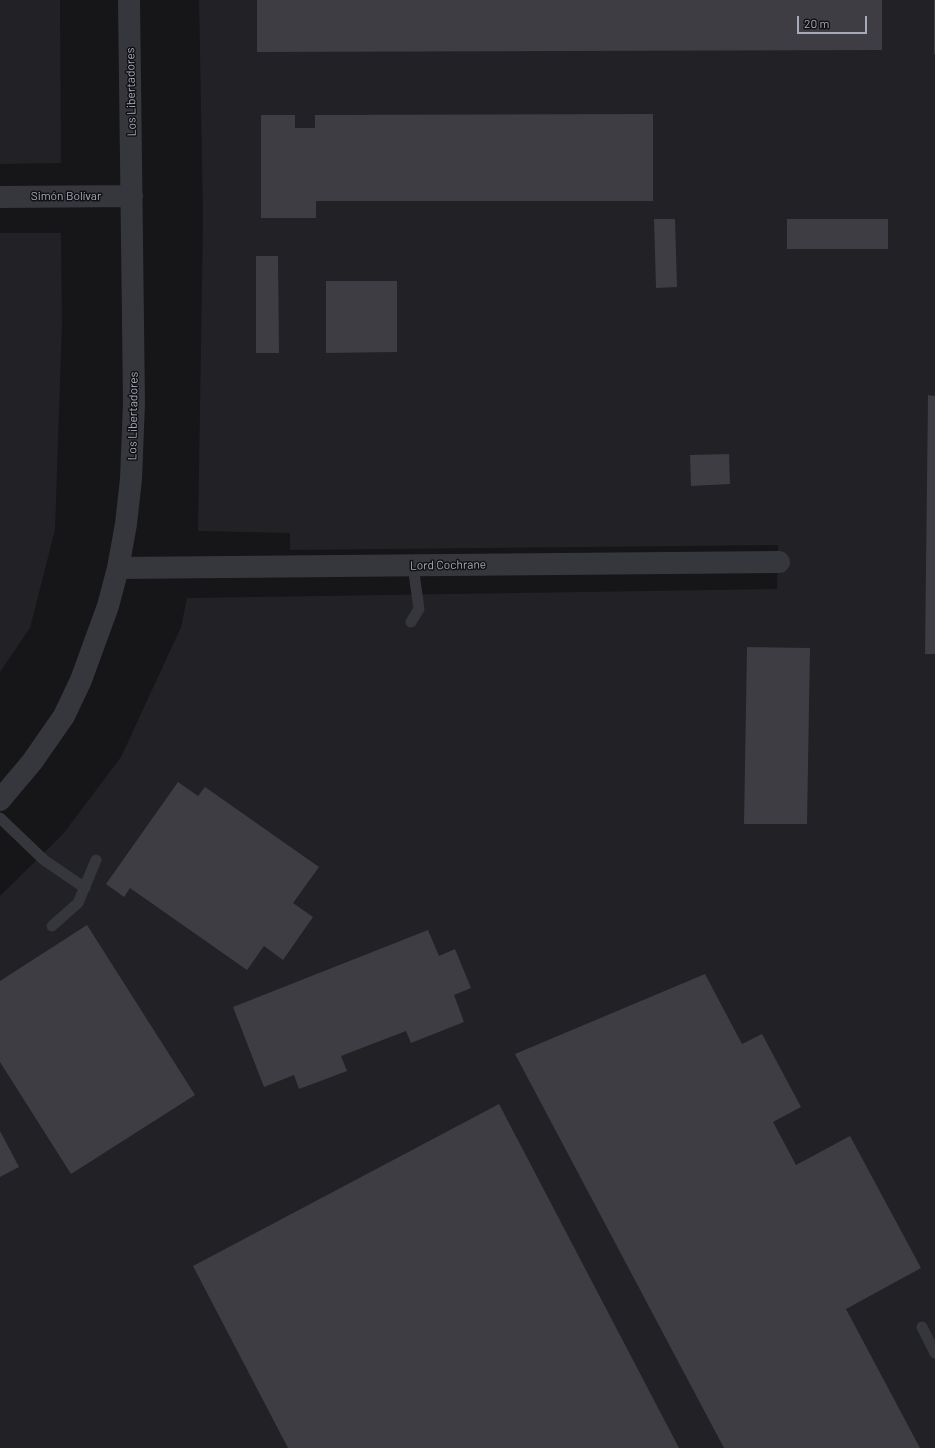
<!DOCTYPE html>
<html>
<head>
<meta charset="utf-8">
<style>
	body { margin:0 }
	#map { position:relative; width:935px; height:1448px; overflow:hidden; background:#161518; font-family:Barlow,sans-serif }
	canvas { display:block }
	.scale { position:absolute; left:797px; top:16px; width:70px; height:18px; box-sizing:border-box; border:2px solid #a6a9b9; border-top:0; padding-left:5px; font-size:12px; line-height:14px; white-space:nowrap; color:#a6a9b9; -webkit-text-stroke:3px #111013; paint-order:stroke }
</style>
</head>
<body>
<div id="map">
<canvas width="935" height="1448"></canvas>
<div class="scale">20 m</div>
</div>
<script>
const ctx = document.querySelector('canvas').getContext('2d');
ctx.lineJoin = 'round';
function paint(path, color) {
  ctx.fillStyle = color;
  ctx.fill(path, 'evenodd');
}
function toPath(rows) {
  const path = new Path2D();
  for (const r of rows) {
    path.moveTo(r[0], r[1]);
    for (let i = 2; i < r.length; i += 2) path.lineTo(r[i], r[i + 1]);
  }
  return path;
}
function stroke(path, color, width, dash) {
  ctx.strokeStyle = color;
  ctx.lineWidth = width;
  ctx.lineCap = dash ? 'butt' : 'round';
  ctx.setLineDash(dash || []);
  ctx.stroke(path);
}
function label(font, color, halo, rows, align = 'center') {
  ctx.font = font + ' Barlow,sans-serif';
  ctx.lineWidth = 3;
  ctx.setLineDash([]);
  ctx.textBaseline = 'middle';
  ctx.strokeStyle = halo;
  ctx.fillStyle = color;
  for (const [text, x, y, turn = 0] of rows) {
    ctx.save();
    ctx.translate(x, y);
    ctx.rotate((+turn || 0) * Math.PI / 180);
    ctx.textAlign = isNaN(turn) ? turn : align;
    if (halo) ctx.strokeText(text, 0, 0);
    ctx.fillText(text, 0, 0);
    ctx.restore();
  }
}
paint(toPath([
	[0,0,60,0,61,163,0,164],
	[199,0,935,0,935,1448,0,1448,0,896,63,834,121,757,181,627,187,598,777,589,778,545,290,550,290,533,198,531,203,218],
	[0,233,61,233,62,324,55,530,30,628,0,672]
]), '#222125');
paint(toPath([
	[257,0,882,0,882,50,257,52],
	[934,0,935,0,935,54,934,54],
	[653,114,653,201,316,201,316,218,261,218,261,115,295,115,295,128,315,128,315,115],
	[654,219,675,219,677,287,656,288],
	[787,219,888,219,888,249,787,249],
	[256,256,278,256,279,353,256,353],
	[326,281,397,281,397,352,326,353],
	[928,395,935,396,935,654,925,654],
	[729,454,730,484,691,486,690,455],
	[747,647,810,648,807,824,744,824],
	[178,782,198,796,205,787,319,867,293,903,313,917,283,960,264,946,247,970,130,888,124,897,106,884],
	[87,925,195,1095,71,1174,0,1062,0,981],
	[428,930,439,956,455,949,471,988,454,995,464,1022,411,1043,406,1031,341,1056,347,1071,299,1089,294,1075,264,1087,233,1007],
	[705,974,742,1044,762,1034,801,1107,773,1122,796,1165,850,1136,921,1268,846,1309,920,1448,724,1448,515,1054],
	[499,1104,679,1448,288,1448,193,1266],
	[0,1131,19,1167,0,1177]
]), '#3d3d43');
stroke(toPath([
	[411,622,419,609,413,566],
	[0,818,44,860,85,888],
	[52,926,78,903,96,860],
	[922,1327,935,1353]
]), '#36363d', 11);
stroke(toPath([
	[0,197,132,196],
	[118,568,779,562],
	[0,800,32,762,64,716,81,680,108,606,118,568,126,524,131,479,134,403,129,0]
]), '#36363d', 22);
label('12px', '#a6a9b9', '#111013', [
	["Los Libertadores",131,92,-91],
	["Simón Bolívar",66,196],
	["Los Libertadores",133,416,-89],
	["Lord Cochrane",448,565,-1]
]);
</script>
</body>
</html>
